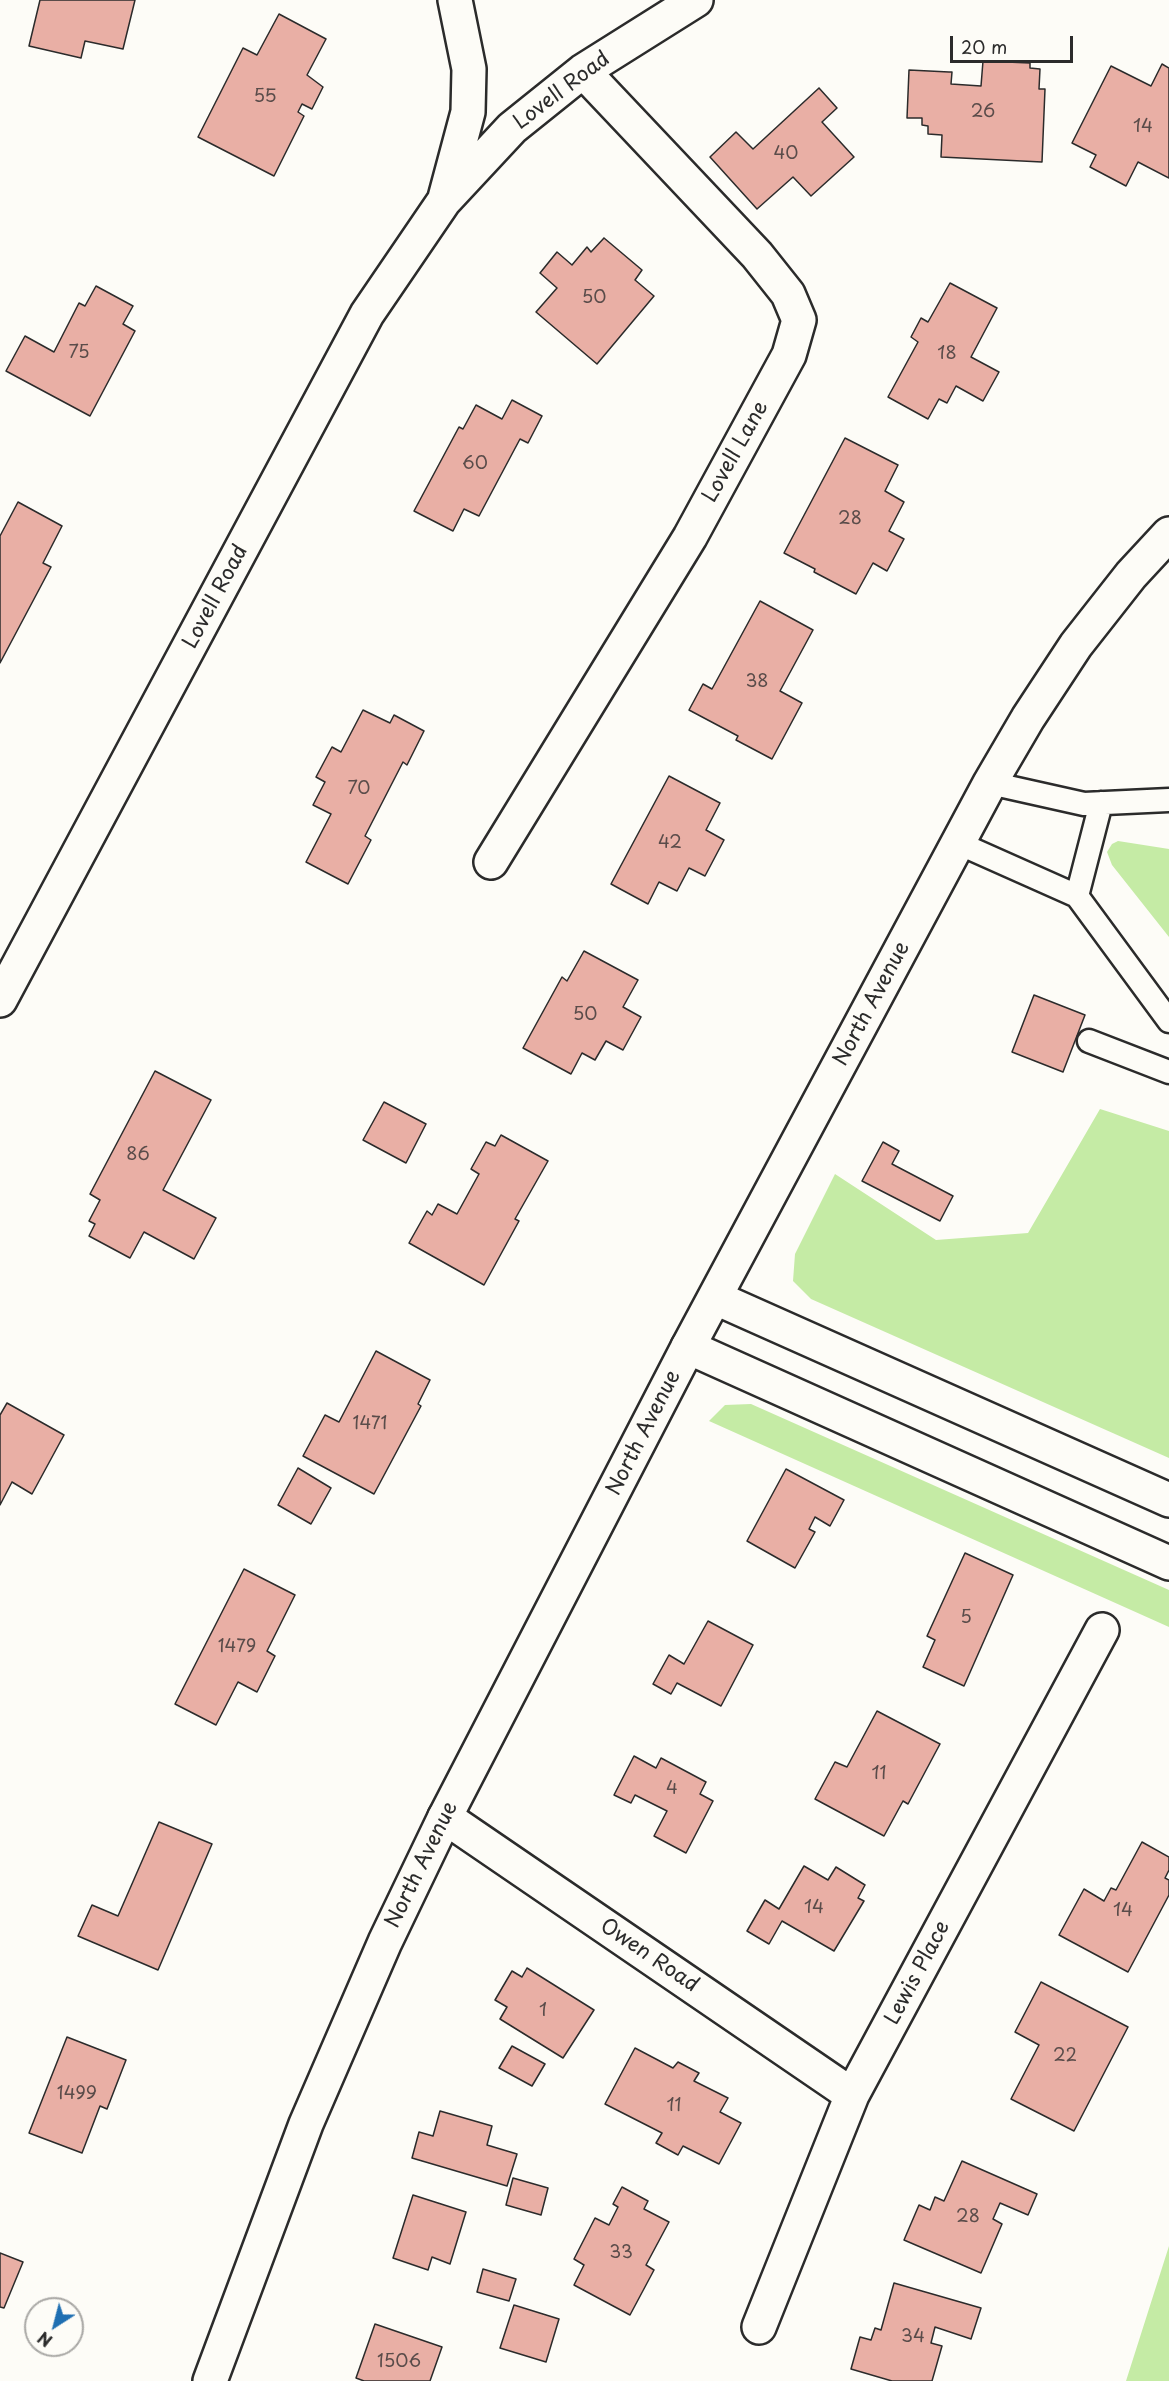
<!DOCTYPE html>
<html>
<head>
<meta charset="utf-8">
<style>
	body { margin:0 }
	#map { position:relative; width:1169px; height:2381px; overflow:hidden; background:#fdfcf7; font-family:"Playpen Sans",sans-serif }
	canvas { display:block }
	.north { position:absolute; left:24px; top:2297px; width:60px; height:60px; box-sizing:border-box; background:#fdfcf7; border:2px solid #a9a8a5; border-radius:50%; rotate:216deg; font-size:16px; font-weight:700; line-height:24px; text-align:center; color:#2b2b2b }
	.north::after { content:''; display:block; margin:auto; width:21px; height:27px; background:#1f6fb2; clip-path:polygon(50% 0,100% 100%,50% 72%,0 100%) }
	.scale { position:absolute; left:950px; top:36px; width:123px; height:27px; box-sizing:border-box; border:3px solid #2b2b2b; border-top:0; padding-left:8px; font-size:18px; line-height:21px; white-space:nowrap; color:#2b2b2b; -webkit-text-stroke:4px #fdfcf7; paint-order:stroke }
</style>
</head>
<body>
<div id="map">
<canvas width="1169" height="2381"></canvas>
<div class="north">N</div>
<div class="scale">20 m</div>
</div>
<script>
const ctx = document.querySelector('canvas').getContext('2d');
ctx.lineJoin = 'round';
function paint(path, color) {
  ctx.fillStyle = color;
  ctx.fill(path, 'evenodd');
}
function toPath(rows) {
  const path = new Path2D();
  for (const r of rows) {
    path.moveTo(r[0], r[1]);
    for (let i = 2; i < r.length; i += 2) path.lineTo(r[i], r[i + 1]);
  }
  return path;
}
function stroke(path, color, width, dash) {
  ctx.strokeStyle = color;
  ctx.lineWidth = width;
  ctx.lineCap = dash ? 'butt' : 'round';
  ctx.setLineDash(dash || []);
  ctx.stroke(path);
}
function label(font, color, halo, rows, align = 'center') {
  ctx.font = font + ' "Playpen Sans",sans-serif';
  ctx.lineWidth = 4.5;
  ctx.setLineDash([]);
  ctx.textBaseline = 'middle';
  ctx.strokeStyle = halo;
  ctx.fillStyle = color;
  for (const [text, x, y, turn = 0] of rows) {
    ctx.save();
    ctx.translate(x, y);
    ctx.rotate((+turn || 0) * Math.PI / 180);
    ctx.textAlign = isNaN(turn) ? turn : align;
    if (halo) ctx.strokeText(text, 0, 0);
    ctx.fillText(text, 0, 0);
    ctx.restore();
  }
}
paint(toPath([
	[1118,841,1169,849,1169,937,1112,865,1107,852,1112,844],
	[1100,1109,1169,1131,1169,1458,811,1299,793,1281,795,1254,835,1174,936,1240,1028,1233],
	[751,1404,1169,1590,1169,1627,709,1421,725,1405],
	[1169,2246,1169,2381,1126,2381]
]), '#c5eba5');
const building = toPath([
	[40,0,135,0,123,49,85,41,81,58,29,46,40,0],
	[279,14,326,39,307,75,323,87,312,109,302,104,298,112,304,116,274,176,198,137,243,48,257,55,279,14],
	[983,61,1030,63,1030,68,1040,69,1039,89,1045,89,1042,162,941,157,942,135,928,134,928,126,922,125,922,118,907,118,909,70,949,72,952,72,951,84,981,86,983,61],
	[1162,64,1169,68,1169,178,1138,162,1126,186,1090,167,1096,155,1072,143,1111,66,1151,86,1162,64],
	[819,88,837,108,822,122,854,157,811,196,793,177,757,209,710,157,736,132,753,149,819,88],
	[604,238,642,270,635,280,654,296,597,364,536,312,557,288,540,273,557,252,572,265,587,247,591,252,604,238],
	[950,283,997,308,971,357,999,372,983,401,956,386,947,403,939,399,928,419,888,397,918,342,911,337,921,318,928,322,950,283],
	[96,286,133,306,123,324,135,331,90,416,6,371,25,336,54,352,79,303,85,306,96,286],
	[512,400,542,416,528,443,520,439,479,516,464,509,453,531,414,511,459,427,463,429,476,405,502,419,512,400],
	[845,438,898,465,885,491,904,502,889,531,904,539,887,571,873,563,856,594,814,572,815,569,784,553,845,438],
	[18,502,62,526,43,563,51,567,0,663,0,536,18,502],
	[760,601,813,630,780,691,802,703,772,759,736,740,738,736,689,710,703,684,712,689,760,601],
	[363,710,390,723,394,715,424,731,407,765,403,762,365,836,371,840,348,884,306,862,331,814,313,805,325,782,316,777,332,747,341,752,363,710],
	[669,776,720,803,706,830,724,840,705,876,689,868,677,891,659,882,648,904,611,884,669,776],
	[584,951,638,980,623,1007,641,1017,623,1050,606,1041,595,1060,582,1053,571,1074,523,1048,562,977,567,981,584,951],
	[1034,995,1085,1015,1063,1072,1012,1052,1034,995],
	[155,1071,211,1100,163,1190,216,1218,194,1259,144,1232,130,1258,89,1236,95,1224,89,1221,100,1200,90,1194,155,1071],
	[384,1102,426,1124,406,1163,363,1140,384,1102],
	[501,1135,548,1161,515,1219,519,1221,484,1285,409,1243,427,1211,432,1215,438,1204,457,1214,479,1174,471,1169,486,1142,495,1146,501,1135],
	[883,1142,899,1151,892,1164,953,1196,940,1221,862,1181,883,1142],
	[376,1351,430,1380,418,1404,421,1406,374,1494,303,1456,325,1415,339,1422,376,1351],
	[7,1403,64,1435,32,1494,12,1482,0,1505,0,1415,7,1403],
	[298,1468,331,1488,311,1524,278,1505,298,1468],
	[786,1469,844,1500,830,1526,815,1517,809,1529,815,1532,795,1568,747,1541,786,1469],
	[965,1553,1013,1575,964,1686,923,1667,935,1640,927,1636,965,1553],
	[244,1569,295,1595,267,1651,275,1656,257,1692,238,1682,216,1725,175,1704,244,1569],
	[708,1621,753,1645,721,1706,677,1683,671,1694,653,1684,669,1655,684,1664,708,1621],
	[877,1711,940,1744,908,1804,903,1801,884,1836,815,1799,835,1762,847,1767,877,1711],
	[634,1756,656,1768,661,1758,706,1782,700,1794,713,1801,686,1853,654,1836,667,1811,635,1795,631,1803,614,1795,634,1756],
	[159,1822,212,1844,158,1970,78,1936,92,1905,118,1916,159,1822],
	[1142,1842,1169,1857,1169,1870,1165,1878,1169,1880,1169,1895,1128,1972,1059,1935,1084,1889,1104,1901,1111,1888,1116,1890,1142,1842],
	[804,1866,828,1880,836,1867,865,1885,858,1898,864,1901,834,1951,782,1921,769,1944,747,1931,765,1900,779,1909,804,1866],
	[527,1968,594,2010,563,2058,500,2019,507,2007,495,2000,512,1971,522,1977,527,1968],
	[1041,1982,1128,2027,1074,2131,1011,2099,1039,2045,1015,2032,1041,1982],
	[67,2037,126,2060,107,2109,100,2106,82,2153,29,2133,67,2037],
	[512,2046,545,2064,532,2086,499,2068,512,2046],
	[635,2048,673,2068,678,2062,699,2073,694,2081,728,2098,720,2112,741,2123,719,2164,683,2146,678,2155,656,2143,662,2133,605,2104,635,2048],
	[440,2111,492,2126,487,2145,517,2154,507,2186,412,2158,419,2132,433,2136,440,2111],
	[962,2161,1037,2194,1028,2215,1000,2203,993,2219,1002,2224,981,2273,904,2240,919,2205,930,2210,935,2197,944,2201,962,2161],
	[513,2178,548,2188,541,2215,506,2205,513,2178],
	[622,2187,648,2201,644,2209,669,2222,646,2265,654,2270,630,2315,574,2285,584,2265,574,2259,595,2218,609,2225,618,2207,613,2204,622,2187],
	[413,2195,466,2212,450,2264,432,2257,428,2270,393,2258,413,2195],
	[0,2253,23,2262,4,2308,0,2307,0,2253],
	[483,2269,516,2279,509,2301,477,2292,483,2269],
	[894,2283,981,2308,971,2339,935,2327,931,2343,942,2346,932,2381,892,2381,851,2369,860,2337,871,2340,875,2328,881,2330,894,2283],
	[514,2305,559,2319,546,2362,500,2348,514,2305],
	[375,2324,442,2347,430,2381,364,2381,356,2378,375,2324]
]);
paint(building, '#e9afa5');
stroke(building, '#2b2b2b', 1.5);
const lane = toPath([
	[990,783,1084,804,1169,800],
	[958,843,1077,896,1101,803],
	[1077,896,1169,1021],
	[1089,1041,1169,1072]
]);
const street = toPath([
	[445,198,468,112,469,69,455,0],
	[491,862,690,537,789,355,799,320,788,294,757,255,583,71],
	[0,1000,367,314,444,201,512,128,583,71,696,0],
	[445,1817,852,2095],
	[759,2327,852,2095,1102,1630]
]);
const primary = toPath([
	[210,2381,306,2124,385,1942,445,1817,688,1347,990,783,1028,718,1076,645,1131,575,1169,534]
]);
const highway = toPath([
	[716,1298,1169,1500],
	[688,1347,1169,1563]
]);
stroke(lane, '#2b2b2b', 27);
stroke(street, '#2b2b2b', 38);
stroke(primary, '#2b2b2b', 38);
stroke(highway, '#2b2b2b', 38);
stroke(lane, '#fdfcf7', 22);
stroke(street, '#fdfcf7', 33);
stroke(primary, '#fdfcf7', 33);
stroke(highway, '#fdfcf7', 33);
label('18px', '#5a4c4a', null, [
	["55",265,97],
	["26",983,112],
	["14",1143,127],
	["40",786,154],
	["50",594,298],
	["75",79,353],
	["18",947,354],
	["60",475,464],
	["28",850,519],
	["38",757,682],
	["70",359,789],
	["42",670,843],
	["50",585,1015],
	["86",138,1155],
	["1471",370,1424],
	["5",966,1618],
	["1479",237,1647],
	["11",879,1774],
	["4",672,1789],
	["14",814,1908],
	["14",1123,1911],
	["1",543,2011],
	["22",1065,2056],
	["1499",77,2094],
	["11",674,2106],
	["28",968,2217],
	["33",621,2253],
	["34",913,2337],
	["1506",399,2362]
]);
label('21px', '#2b2b2b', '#fdfcf7', [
	["Lovell Road",562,91,-37],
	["Lovell Lane",736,452,-61],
	["Lovell Road",216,597,-62],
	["North Avenue",872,1004,-62],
	["North Avenue",644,1433,-63],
	["North Avenue",422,1865,-64],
	["Owen Road",649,1956,34],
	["Lewis Place",918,1973,-62]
]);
</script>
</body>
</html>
